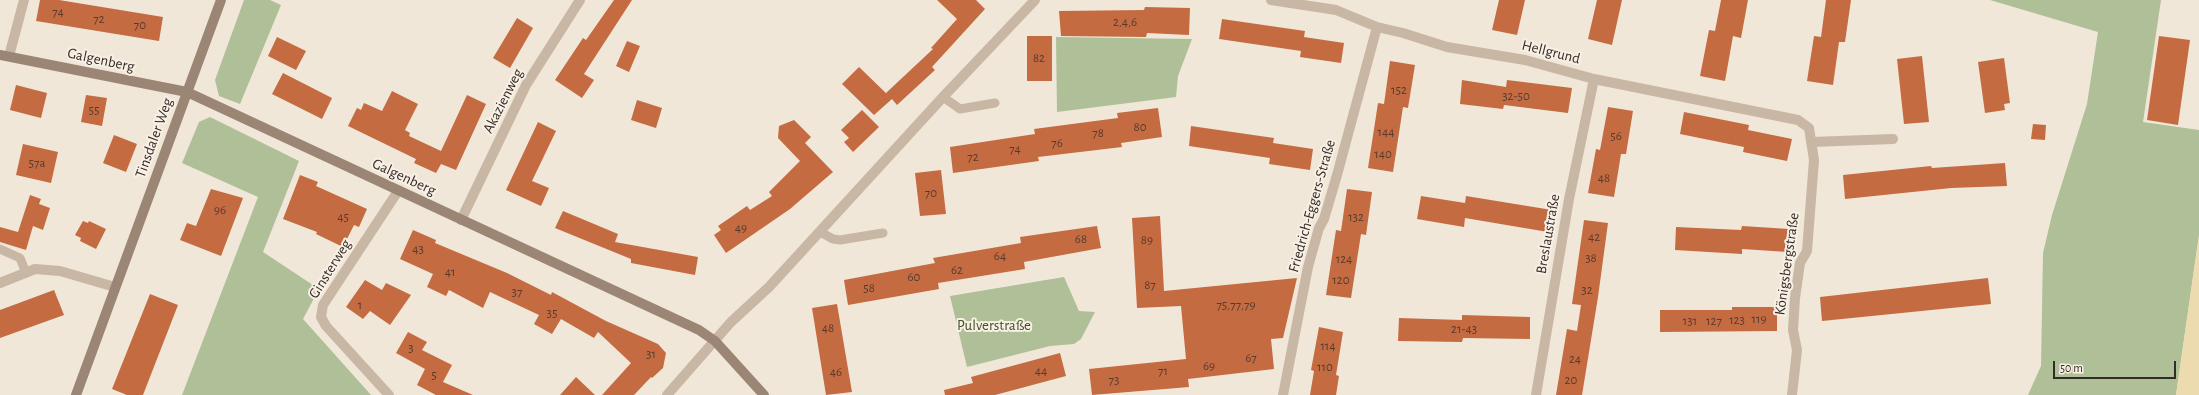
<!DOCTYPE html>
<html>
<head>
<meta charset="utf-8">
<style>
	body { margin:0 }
	#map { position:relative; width:2199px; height:395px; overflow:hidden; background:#f0e7d8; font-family:"Alegreya Sans",sans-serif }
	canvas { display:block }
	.scale { position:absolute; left:2053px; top:361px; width:123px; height:18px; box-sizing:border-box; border:2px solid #332b26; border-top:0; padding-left:5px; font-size:12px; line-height:14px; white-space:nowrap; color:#332b26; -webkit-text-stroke:3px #f8f0e4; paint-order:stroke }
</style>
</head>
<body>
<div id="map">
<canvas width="2199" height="395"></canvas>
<div class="scale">50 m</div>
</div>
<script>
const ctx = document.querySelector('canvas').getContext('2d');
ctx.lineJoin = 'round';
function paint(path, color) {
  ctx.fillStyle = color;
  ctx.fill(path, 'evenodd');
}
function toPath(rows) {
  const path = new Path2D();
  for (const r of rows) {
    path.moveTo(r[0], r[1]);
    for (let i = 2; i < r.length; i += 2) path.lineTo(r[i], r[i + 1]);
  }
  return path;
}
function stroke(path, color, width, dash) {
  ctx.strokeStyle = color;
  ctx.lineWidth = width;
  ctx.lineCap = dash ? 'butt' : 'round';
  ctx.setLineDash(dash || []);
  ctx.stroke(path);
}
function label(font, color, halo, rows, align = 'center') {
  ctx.font = font + ' "Alegreya Sans",sans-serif';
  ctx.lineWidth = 4;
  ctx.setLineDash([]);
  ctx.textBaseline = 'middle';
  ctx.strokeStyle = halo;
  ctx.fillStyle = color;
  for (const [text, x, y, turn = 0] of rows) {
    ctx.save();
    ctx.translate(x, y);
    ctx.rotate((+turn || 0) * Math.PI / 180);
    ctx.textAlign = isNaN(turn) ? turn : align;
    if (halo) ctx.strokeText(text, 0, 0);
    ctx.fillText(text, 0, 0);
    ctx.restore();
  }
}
paint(toPath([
	[244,0,270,0,281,5,240,104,219,96,215,80],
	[1990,0,2161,0,2143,122,2199,130,2199,235,2176,395,2028,395,2041,366,2043,253,2052,215,2087,104,2098,32],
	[1056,37,1192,39,1178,76,1176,97,1057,112],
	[210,117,299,161,263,252,319,289,303,319,371,395,182,395,258,197,182,163,199,122],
	[1064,277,1079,311,1095,312,1081,339,1074,344,1050,346,967,367,950,296]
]), '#afbf98');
paint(toPath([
	[2199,235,2199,395,2176,395]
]), '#ecdbae');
paint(toPath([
	[40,0,59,0,163,17,159,41,36,21],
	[614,0,632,0,584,74,594,80,582,98,555,80,583,38,586,40],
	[937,0,976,0,985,9,932,67,935,70,897,105,892,99,874,115,842,84,859,67,889,96,886,93,933,49,931,48,957,19],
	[1499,0,1525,0,1517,35,1492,30],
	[1597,0,1622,0,1612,45,1588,39],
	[1721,0,1748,0,1741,38,1733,36,1725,81,1700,76,1709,30,1715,31],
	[1826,0,1851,0,1845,42,1839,42,1833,85,1807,81,1814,36,1821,37],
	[1145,7,1190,8,1189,35,1147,33,1146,37,1061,36,1059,11,1144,10],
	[517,18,533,28,510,68,493,58],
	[1222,19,1305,31,1304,37,1344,43,1341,63,1300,57,1301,51,1219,39],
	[1027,36,1052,36,1052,81,1027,81],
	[2159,36,2190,40,2178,125,2147,120],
	[277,37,306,51,296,70,268,56],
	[627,41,640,46,629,72,616,66],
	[1922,56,1929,122,1904,124,1897,59],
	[2004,58,2010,103,2004,104,2005,110,1985,113,1978,62],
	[1390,61,1415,65,1408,108,1403,107,1393,172,1368,168,1378,103,1384,104],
	[283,73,332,98,322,119,272,94],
	[1462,80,1506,87,1507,80,1572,88,1568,113,1504,105,1503,109,1460,104],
	[16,85,47,93,41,118,10,110],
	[392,91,418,104,405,130,410,133,409,136,441,151,467,95,486,104,456,170,441,164,436,173,414,163,416,159,348,126,357,108,361,110,364,103,382,111],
	[86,95,107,98,102,126,81,122],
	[637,100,662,108,656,128,631,120],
	[1608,107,1633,111,1626,154,1621,154,1614,197,1588,193,1596,149,1600,150],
	[1158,108,1162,137,1121,143,1122,147,1038,157,1039,161,953,173,950,147,1035,134,1034,129,1118,118,1117,113],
	[862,110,879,127,853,152,844,142,849,138,841,130],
	[1684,112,1749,125,1748,130,1792,139,1787,161,1743,152,1744,147,1680,134],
	[794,120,811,137,805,143,833,172,790,209,726,253,714,235,721,230,718,226,747,206,750,210,772,196,769,192,800,161,778,138,779,126],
	[538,122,556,131,532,181,549,188,541,206,506,190],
	[2033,124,2046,125,2045,140,2031,139],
	[1191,126,1274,138,1273,143,1313,149,1310,170,1269,164,1270,158,1189,146],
	[114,135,137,144,126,172,103,163],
	[23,144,58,152,51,183,16,175],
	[2005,163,2007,186,1951,188,1845,199,1843,175,1931,166,1932,168],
	[941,170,946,214,920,216,915,173],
	[300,175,318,182,316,186,367,209,359,227,354,225,343,247,316,234,317,232,283,219],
	[211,189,243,198,221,256,180,240,187,223,196,226],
	[1347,189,1372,192,1366,235,1361,234,1351,298,1326,295,1336,230,1341,231],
	[30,195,41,199,39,204,50,208,43,230,33,226,26,250,0,242,0,227,18,232],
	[1421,196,1465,203,1466,196,1552,210,1548,232,1465,218,1464,227,1417,219],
	[563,211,618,234,615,242,698,257,695,275,631,263,631,259,555,228],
	[1160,216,1164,291,1297,278,1283,338,1271,339,1274,369,1188,379,1189,387,1092,395,1089,369,1186,359,1181,306,1137,308,1132,218],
	[1584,220,1608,223,1598,297,1582,395,1556,395,1567,329,1577,331,1581,305,1572,304],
	[83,221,88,223,89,221,106,229,96,249,80,241,81,238,75,235],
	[1097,226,1101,248,1024,262,1025,269,938,283,939,289,848,305,844,280,935,263,933,258,1021,243,1020,237],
	[1742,226,1789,229,1788,252,1742,249,1742,254,1675,250,1676,227,1741,230],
	[413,230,436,240,435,243,507,273,551,295,552,292,606,321,658,344,666,353,663,368,652,378,651,377,634,395,602,395,631,363,598,332,594,338,561,319,552,334,534,324,539,315,490,292,483,308,449,290,446,296,427,287,433,274,400,259],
	[1988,278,1991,304,1822,321,1820,297],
	[365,280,382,290,386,283,411,295,390,325,370,311,363,319,346,307],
	[54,290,64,315,0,338,0,310],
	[150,294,178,305,143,395,127,395,112,389],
	[837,304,852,392,826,395,812,308],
	[1732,307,1777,307,1777,331,1660,332,1660,310,1732,310],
	[1462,315,1530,317,1530,339,1463,338,1462,342,1398,341,1399,318,1462,320],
	[1319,327,1343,332,1336,375,1339,376,1336,395,1310,395,1314,371,1311,370],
	[408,332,427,342,422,350,452,365,443,382,473,395,436,395,417,385,425,369,396,353],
	[1060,353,1066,376,995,395,945,395,944,390,973,383,971,377],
	[576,377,595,395,560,395]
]), '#c46b42');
stroke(toPath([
	[943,97,960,109,995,103],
	[820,232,833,239,840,240,883,233],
	[0,249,20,258,26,273]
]), '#c8b7a4', 9);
stroke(toPath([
	[1271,0,1336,10,1377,27,1403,33,1447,47,1525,60,1594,79,1798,120,1809,128,1814,160,1807,251,1800,263,1795,298,1793,330,1797,350,1792,395],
	[9,56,24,0],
	[1812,142,1893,139],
	[461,220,526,85,580,0],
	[0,283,35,269,60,271,115,287],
	[389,395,326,326,321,317,323,305,398,191],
	[667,395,731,322,769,287,943,97,1035,0],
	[1283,395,1308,267,1319,228,1324,219,1337,175,1377,27],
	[1536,395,1569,199,1594,79]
]), '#c8b7a4', 10);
stroke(toPath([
	[0,55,187,92,699,330,715,341,764,395],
	[76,395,221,0]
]), '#9b8676', 10);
label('13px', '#573b2d', null, [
	["74",58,12],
	["72",99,19],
	["2,4,6",1125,22],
	["70",140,25],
	["82",1039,58],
	["152",1399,90],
	["32-50",1516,96],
	["55",94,110],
	["80",1140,127],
	["144",1386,132],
	["78",1098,133],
	["56",1616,136],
	["76",1057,143],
	["74",1015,149],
	["140",1383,154],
	["72",973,157],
	["57a",37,163],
	["48",1604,178],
	["70",931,193],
	["96",220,210],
	["45",343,217],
	["132",1356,217],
	["49",741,228],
	["42",1594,237],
	["68",1081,239],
	["89",1147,240],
	["43",418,249],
	["64",1000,256],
	["38",1591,258],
	["124",1344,259],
	["62",957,270],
	["41",450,272],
	["60",914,277],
	["120",1341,280],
	["87",1150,285],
	["58",869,288],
	["32",1587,290],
	["37",517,292],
	["1",360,305],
	["75,77,79",1236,305],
	["35",552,313],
	["119",1759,319],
	["123",1737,320],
	["131",1690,321],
	["127",1714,321],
	["48",828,328],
	["21-43",1464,329],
	["114",1328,346],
	["3",411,348],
	["31",651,354],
	["67",1251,358],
	["24",1575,359],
	["69",1209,366],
	["110",1325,367],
	["44",1041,371],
	["71",1163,371],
	["46",836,372],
	["5",434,375],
	["73",1114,380],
	["20",1571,380]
]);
label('15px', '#332b26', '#f8f0e4', [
	["Hellgrund",1551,52,14],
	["Galgenberg",101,60,12],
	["Akazienweg",503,101,-63],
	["Tinsdaler Weg",154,138,-70],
	["Galgenberg",404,177,25],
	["Friedrich-Eggers-Straße",1312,206,-74],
	["Breslaustraße",1548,234,-80],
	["Königsbergstraße",1787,264,-82],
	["Ginsterweg",330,269,-58]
]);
label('15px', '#40512a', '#f8f0e4', [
	["Pulverstraße",994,325]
]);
</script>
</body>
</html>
